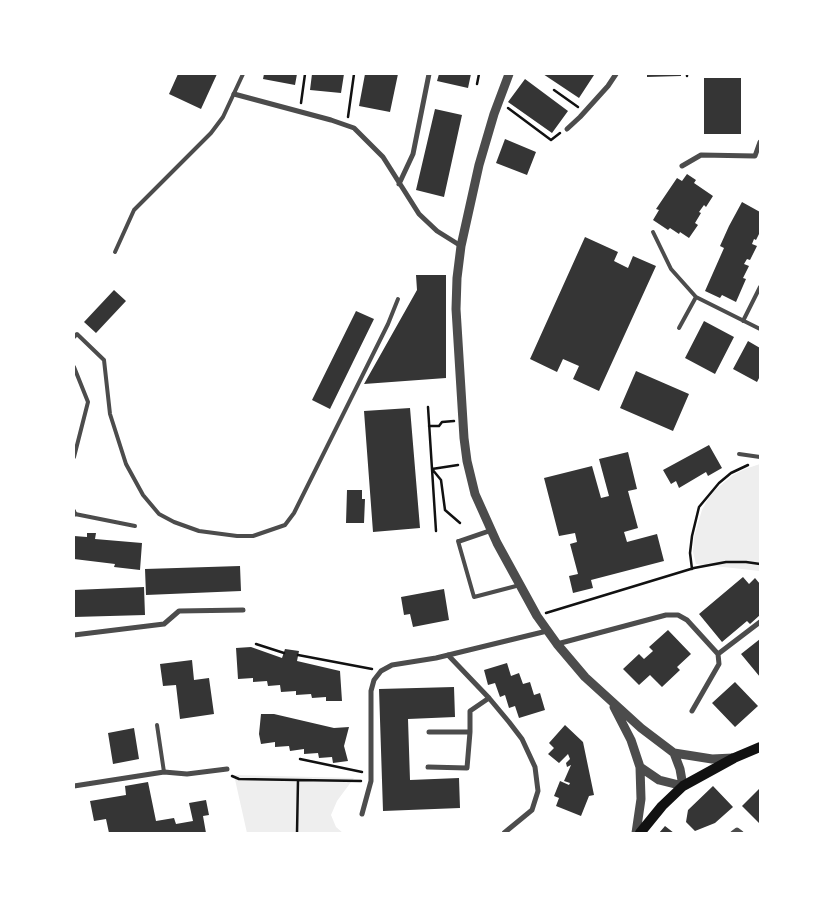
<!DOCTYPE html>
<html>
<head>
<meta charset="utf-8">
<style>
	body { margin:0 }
	#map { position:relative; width:834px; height:907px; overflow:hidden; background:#fff; font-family:Barlow,sans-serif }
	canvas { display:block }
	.frame { position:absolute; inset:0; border:75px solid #fff; pointer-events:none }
</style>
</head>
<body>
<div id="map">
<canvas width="834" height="907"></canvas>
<div class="frame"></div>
</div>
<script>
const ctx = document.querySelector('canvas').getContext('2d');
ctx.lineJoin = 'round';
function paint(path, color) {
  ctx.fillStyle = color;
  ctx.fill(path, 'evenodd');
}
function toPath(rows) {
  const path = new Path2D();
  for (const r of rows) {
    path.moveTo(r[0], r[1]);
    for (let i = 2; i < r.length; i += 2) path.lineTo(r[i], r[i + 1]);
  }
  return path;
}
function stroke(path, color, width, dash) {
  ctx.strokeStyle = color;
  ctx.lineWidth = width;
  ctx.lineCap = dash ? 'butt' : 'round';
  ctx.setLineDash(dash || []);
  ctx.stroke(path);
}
paint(toPath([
	[760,464,760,571,696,564,693,552,694,537,702,510,708,499,715,490,733,475,745,469],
	[234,775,354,778,337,801,331,815,336,827,343,833,247,833]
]), '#eee');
paint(toPath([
	[178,74,217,74,201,109,169,94],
	[264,74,297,74,295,85,263,79],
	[312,74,344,74,341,93,310,90],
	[365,74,398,74,390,112,359,106],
	[439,74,471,74,468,88,437,81],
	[543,74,592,74,594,75,579,98],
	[647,74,681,74,681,76,647,77],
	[704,78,741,78,741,134,704,134],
	[525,79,568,111,552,133,508,102],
	[435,109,462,115,444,197,416,190],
	[505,139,536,152,527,175,496,163],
	[687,174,696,180,694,183,713,196,706,207,704,205,699,212,701,213,695,223,698,225,689,238,680,232,679,234,670,228,668,230,653,220,659,210,656,209,677,178,682,181],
	[742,202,760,212,760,232,756,240,754,239,752,244,757,246,750,260,747,259,744,264,749,266,743,278,746,279,736,302,722,295,720,298,705,291,724,248,720,246,729,226],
	[585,237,618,252,614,261,628,268,633,256,656,266,599,391,573,379,579,366,563,359,557,372,530,359],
	[416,275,446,275,446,378,364,384,417,290],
	[114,290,126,301,96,333,84,322],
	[356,311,374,319,330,409,312,400],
	[704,321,734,337,715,374,685,358],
	[748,341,760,348,760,376,757,382,733,369],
	[636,371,689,394,673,431,620,408],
	[410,408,420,528,373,532,364,411],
	[709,445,722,468,708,476,706,472,679,488,676,481,671,484,663,470],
	[628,452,637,489,628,491,638,528,624,532,627,542,657,534,664,561,591,580,593,588,573,593,569,576,578,574,570,544,577,542,575,533,559,536,544,478,592,466,601,498,609,496,599,459],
	[347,490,362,490,362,499,365,499,364,523,346,523],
	[87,533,96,533,95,539,142,543,140,570,114,567,115,564,74,559,74,536,87,537],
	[240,566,241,591,146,595,145,569],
	[743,577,749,584,755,578,760,584,760,615,750,624,747,621,722,642,699,614],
	[144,587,145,615,74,617,74,590],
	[444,589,449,620,413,627,410,614,404,615,401,597],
	[668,630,691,654,677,667,680,670,662,687,650,675,639,685,623,669,639,654,644,659,653,651,649,647],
	[760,639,760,677,741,654],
	[251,647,282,658,285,649,299,651,297,661,340,671,342,701,326,701,326,697,312,698,311,694,296,695,296,691,281,692,280,685,268,686,267,681,253,682,253,678,238,679,236,648],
	[192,660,194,680,209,678,214,714,180,719,176,685,163,686,160,664],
	[507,663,511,676,519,673,523,684,530,682,534,695,540,693,545,710,519,718,515,706,509,708,505,695,500,697,495,683,488,685,484,670],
	[735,682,758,706,735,727,712,703],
	[454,687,455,717,408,719,410,780,459,778,460,808,383,811,379,689],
	[261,714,274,714,334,728,349,727,344,746,348,761,333,763,332,757,319,758,318,753,304,754,304,749,290,751,289,746,275,747,275,742,261,744,259,734],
	[565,725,583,742,594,795,589,796,581,816,556,806,559,798,554,796,560,781,569,785,570,783,564,781,571,765,567,767,566,763,570,759,568,754,559,763,548,754,554,748,549,743],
	[134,728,139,759,113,764,108,733],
	[148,782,156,821,174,818,176,824,193,821,189,803,206,800,209,815,203,816,206,833,109,833,106,819,94,821,90,801,126,795,125,786],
	[713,786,733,807,715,823,695,831,686,822,688,810],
	[760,788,760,824,742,806],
	[665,826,674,833,659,833]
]), '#353535');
stroke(toPath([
	[687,74,687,76],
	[477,84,479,74],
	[554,90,578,107],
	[301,103,305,74],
	[508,108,551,140,560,133],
	[348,117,354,74],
	[428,407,436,531],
	[429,426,439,426,442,422,454,421],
	[458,465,432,469,441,480,445,510,460,523],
	[692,569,690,553,692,536,699,507,719,483,731,473,748,465],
	[546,613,694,568,726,562,746,562,760,564],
	[256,644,284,653],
	[298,655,372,669],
	[300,759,362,772],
	[232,776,239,779,298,780],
	[297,833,298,780,361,781]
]), '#111', 2.5);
stroke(toPath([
	[653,232,671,269,696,297],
	[115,252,134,210,211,133,223,117,243,74],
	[743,321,760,287],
	[679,328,696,297,760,329],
	[74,337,77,334,104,360,110,414,126,464,143,495,159,514,174,522,199,531,237,536,253,536,285,525,294,513,388,324,398,299],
	[74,367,88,402,74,457],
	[739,454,760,457],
	[74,511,75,514,135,526],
	[460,541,458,541,474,597,520,585],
	[157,725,164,772]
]), '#4c4c4c', 4);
stroke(toPath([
	[234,94,331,120,354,128,383,157,419,214,437,231,461,246],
	[567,129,580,117,608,86,616,74],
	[682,166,701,155,755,156,760,142],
	[399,184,413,154,429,74],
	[74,514,75,514],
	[460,541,492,530],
	[74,635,164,624,179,611,243,610],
	[557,644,666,615,678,615,687,620,718,654,719,664,692,711],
	[718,654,760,622],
	[448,655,489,698,509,722,522,739,535,767,538,791,532,810,504,833],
	[429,732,470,732,470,711,489,698],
	[428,767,467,768,470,732],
	[74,786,164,772,187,774,227,769],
	[362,814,371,781,371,691,374,680,381,671,392,665,436,658,547,631],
	[733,833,737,830,741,833]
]), '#4c4c4c', 5);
stroke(toPath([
	[509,74,494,114,479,165,461,246,457,278,456,309,464,438,467,461,475,494,497,543,537,616,557,644,585,677,641,728,674,753,712,759,733,758],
	[614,707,631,740,640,767,641,799,636,833],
	[640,767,659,780,683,786,680,769,674,753]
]), '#4c4c4c', 9);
stroke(toPath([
	[640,833,662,806,683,786,734,758,760,747]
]), '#111', 10);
</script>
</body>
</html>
